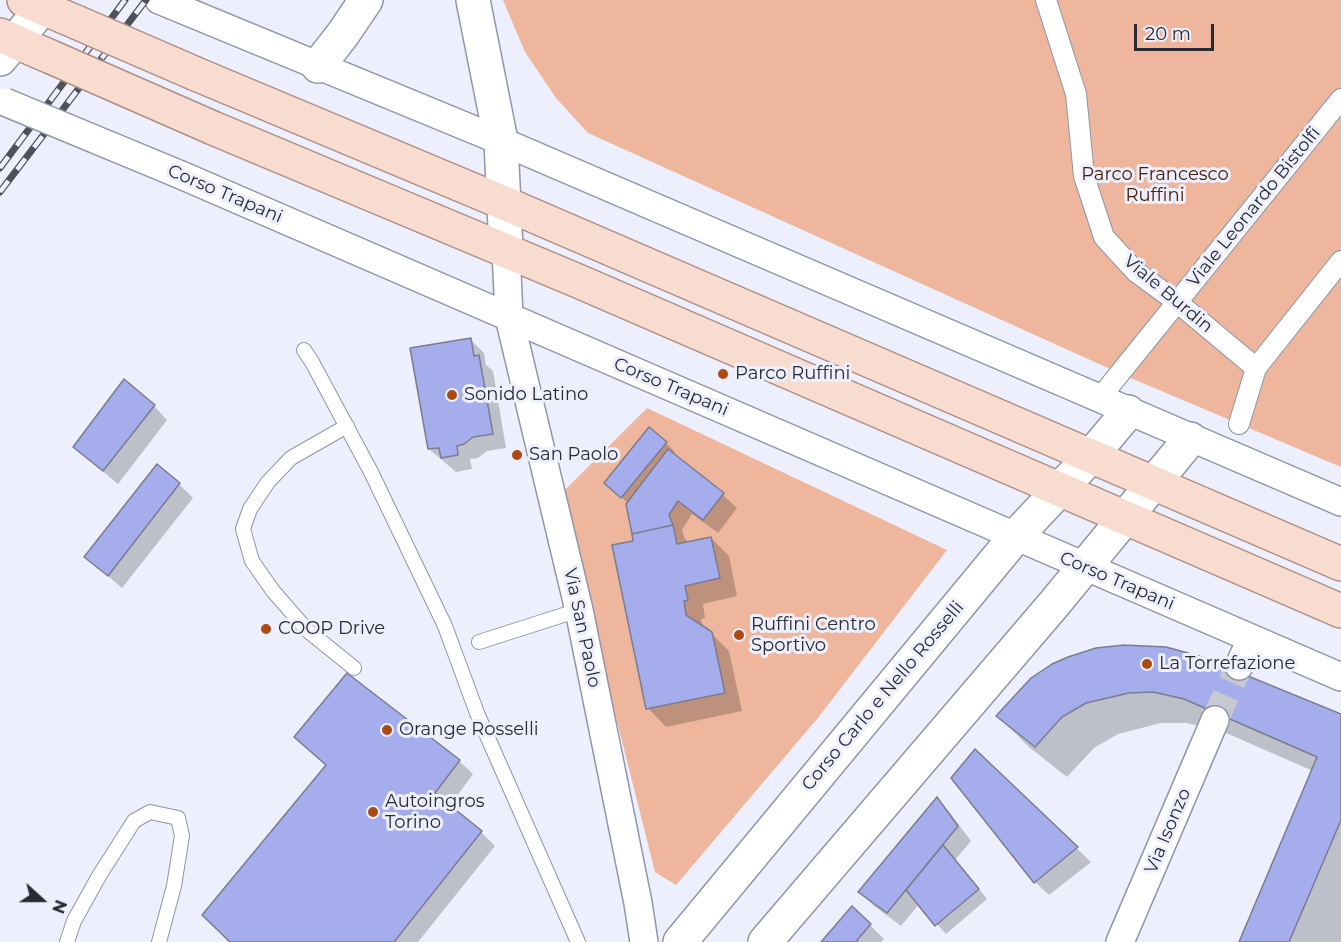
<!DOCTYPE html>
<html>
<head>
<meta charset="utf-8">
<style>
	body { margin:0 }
	#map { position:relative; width:1341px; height:942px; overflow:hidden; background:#edeffc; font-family:Montserrat,sans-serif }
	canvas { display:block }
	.north { position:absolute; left:12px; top:870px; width:60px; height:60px; -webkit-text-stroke:4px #edeffc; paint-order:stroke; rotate:111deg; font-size:16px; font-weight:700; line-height:24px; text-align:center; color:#292a33 }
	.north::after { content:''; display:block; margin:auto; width:21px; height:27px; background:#292a33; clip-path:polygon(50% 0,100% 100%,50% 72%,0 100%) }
	.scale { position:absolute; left:1134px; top:24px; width:80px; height:27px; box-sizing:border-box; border:3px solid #292a33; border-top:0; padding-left:8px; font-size:18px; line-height:21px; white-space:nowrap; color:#292a33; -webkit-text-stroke:4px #edeffc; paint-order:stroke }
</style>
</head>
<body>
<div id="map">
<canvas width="1341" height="942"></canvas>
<div class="north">N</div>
<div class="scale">20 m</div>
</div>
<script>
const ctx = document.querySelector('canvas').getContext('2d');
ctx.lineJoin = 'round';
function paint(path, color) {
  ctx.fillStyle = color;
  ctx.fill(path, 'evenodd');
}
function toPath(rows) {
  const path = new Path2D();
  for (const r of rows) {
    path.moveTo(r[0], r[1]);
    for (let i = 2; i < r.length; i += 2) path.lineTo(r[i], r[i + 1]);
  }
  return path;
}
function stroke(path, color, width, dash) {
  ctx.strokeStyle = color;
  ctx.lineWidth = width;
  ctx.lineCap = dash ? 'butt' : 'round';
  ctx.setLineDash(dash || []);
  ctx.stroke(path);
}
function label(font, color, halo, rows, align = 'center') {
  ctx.font = font + ' Montserrat,sans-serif';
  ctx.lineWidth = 6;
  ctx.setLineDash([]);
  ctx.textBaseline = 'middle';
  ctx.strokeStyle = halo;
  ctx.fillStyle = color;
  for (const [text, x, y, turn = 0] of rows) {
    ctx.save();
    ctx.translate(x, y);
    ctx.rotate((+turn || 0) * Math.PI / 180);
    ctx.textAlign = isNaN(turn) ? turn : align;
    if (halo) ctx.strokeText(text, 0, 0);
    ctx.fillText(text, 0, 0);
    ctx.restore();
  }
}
paint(toPath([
	[503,0,1341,0,1341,467,1119,373,588,133,556,98,525,52],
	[647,408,947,550,817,719,676,885,655,872,560,495]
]), '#eeb69d');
paint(toPath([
	[470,339,484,353,486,365,493,371,506,448,487,451,478,458,470,459,472,469,456,472,429,449],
	[154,406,167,420,118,484,74,447],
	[666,443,675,452,673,455,723,495,737,508,718,533,692,514,682,530,685,539,689,543,711,538,729,556,737,596,703,604,705,618,701,619,703,627,711,633,729,651,742,711,666,727,648,708,635,542,628,503,615,492],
	[179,484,193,498,122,588,86,557],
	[1068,658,1341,716,1341,942,1241,942,1313,771,1217,729,1186,723,1161,723,1118,734,1094,748,1067,777,1029,747,998,716],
	[975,751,1091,862,1049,895,1035,882],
	[459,761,473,774,449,807,481,832,495,846,418,942,231,942],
	[937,799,950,813,971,841,955,860,987,899,946,934,919,904,901,926,874,906,860,892],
	[870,925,884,939,881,942,823,942]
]), '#0003');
const building = toPath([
	[471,338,474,356,479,355,493,434,473,437,464,444,457,446,458,455,441,458,439,448,428,449,410,348,471,338],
	[124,379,155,405,103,471,73,447,124,379],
	[649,427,667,442,621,498,604,483,649,427],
	[668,449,724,493,703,520,678,501,669,515,673,525,632,534,626,504,668,449],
	[157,464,180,483,108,576,84,557,157,464],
	[673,525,677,544,711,537,720,578,685,586,688,600,684,601,686,615,712,632,725,693,646,709,612,545,633,541,632,534,673,525],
	[1124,645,1166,647,1199,656,1341,714,1341,820,1289,942,1239,942,1317,757,1184,699,1153,692,1129,693,1086,703,1062,717,1035,747,996,716,1031,678,1052,664,1068,657,1096,648,1124,645],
	[347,673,460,760,435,793,482,831,394,942,230,942,202,915,326,765,294,737,347,673],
	[975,749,1078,847,1034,883,951,778,975,749],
	[937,797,958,826,887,913,858,892,937,797],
	[943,845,979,889,935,926,906,890,943,845],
	[852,906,871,924,857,940,858,942,821,942,852,906]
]);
paint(building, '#a6aded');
stroke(building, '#7a7c90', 1.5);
stroke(toPath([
	[1215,720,1239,666]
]), '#c6c8d4', 27, [27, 14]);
const service = toPath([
	[304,350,312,362,371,472,445,626,477,713,578,942],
	[347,426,291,458,268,482,250,509,243,529,252,561,273,591,307,630,354,668],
	[479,642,579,610],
	[67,942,74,921,99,876,134,821,150,812,178,818,182,836,174,886,159,942]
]);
const pedestrian = toPath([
	[1046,0,1076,94,1084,176,1104,237,1136,272,1177,302,1256,368],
	[1099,399,1341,99],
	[1239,424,1256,368,1341,261]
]);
const minor = toPath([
	[159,0,501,141,1341,502],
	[181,175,1341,677],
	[506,250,509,317,579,610,638,903,644,942],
	[1239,666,1251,639],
	[1120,942,1215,720]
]);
const tertiary = toPath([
	[473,0,501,141,506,250],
	[0,59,49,0],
	[318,66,343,34,366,0],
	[680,942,1016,536,1091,456,1128,412],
	[765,942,1054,604,1190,439]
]);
const primary = toPath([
	[24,0,76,22],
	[0,35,51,57],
	[196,74,504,203,1341,564],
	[213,128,578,281,1341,611]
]);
stroke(service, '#9294a8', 16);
stroke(pedestrian, '#9294a8', 22);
stroke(minor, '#9294a8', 30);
stroke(tertiary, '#9294a8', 36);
stroke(primary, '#ad8e84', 36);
stroke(service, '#fff', 14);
stroke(pedestrian, '#fff', 20);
stroke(minor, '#fff', 27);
stroke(tertiary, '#fff', 33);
stroke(primary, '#f8dcd0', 33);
const rail = toPath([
	[0,168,125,0],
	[0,192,146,0]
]);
stroke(rail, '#4f505a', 7);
stroke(rail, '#edeffc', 4.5, [14]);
const minorBridge = toPath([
	[5,102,181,175]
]);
const primaryBridge = toPath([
	[76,22,196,74],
	[51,57,213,128]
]);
stroke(minorBridge, '#9294a8', 30, []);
stroke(primaryBridge, '#ad8e84', 36, []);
stroke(minorBridge, '#fff', 27);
stroke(primaryBridge, '#f8dcd0', 33);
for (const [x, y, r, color] of [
	[723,374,6,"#ad4913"],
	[452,395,6,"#ad4913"],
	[517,455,6,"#ad4913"],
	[266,629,6,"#ad4913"],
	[739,635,6,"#ad4913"],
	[1147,664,6,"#ad4913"],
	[387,730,6,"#ad4913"],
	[373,812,6,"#ad4913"]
]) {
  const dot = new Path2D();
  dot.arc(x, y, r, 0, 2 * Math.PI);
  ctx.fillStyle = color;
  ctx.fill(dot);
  stroke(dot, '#edeffc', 2);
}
label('18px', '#461a05', '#edeffc', [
	["Parco Francesco",1155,175],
	["Ruffini",1155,196]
]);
label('18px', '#292a33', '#edeffc', [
	["Corso Trapani",225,194,23],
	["Viale Leonardo Bistolfi",1254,207,-51],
	["Viale Burdin",1168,294,40],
	["Corso Trapani",671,387,23],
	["Corso Trapani",1117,581,23],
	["Via San Paolo",582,628,78],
	["Corso Carlo e Nello Rosselli",883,696,-50],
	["Via Isonzo",1168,831,-67]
]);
label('18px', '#292a33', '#edeffc', [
	["Parco Ruffini",735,374],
	["Sonido Latino",464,395],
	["San Paolo",529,455],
	["Ruffini Centro",751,625],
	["Sportivo",751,646],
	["COOP Drive",278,629],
	["La Torrefazione",1159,664],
	["Orange Rosselli",399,730],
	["Autoingros",385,802],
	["Torino",385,823]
], 'left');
</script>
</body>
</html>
